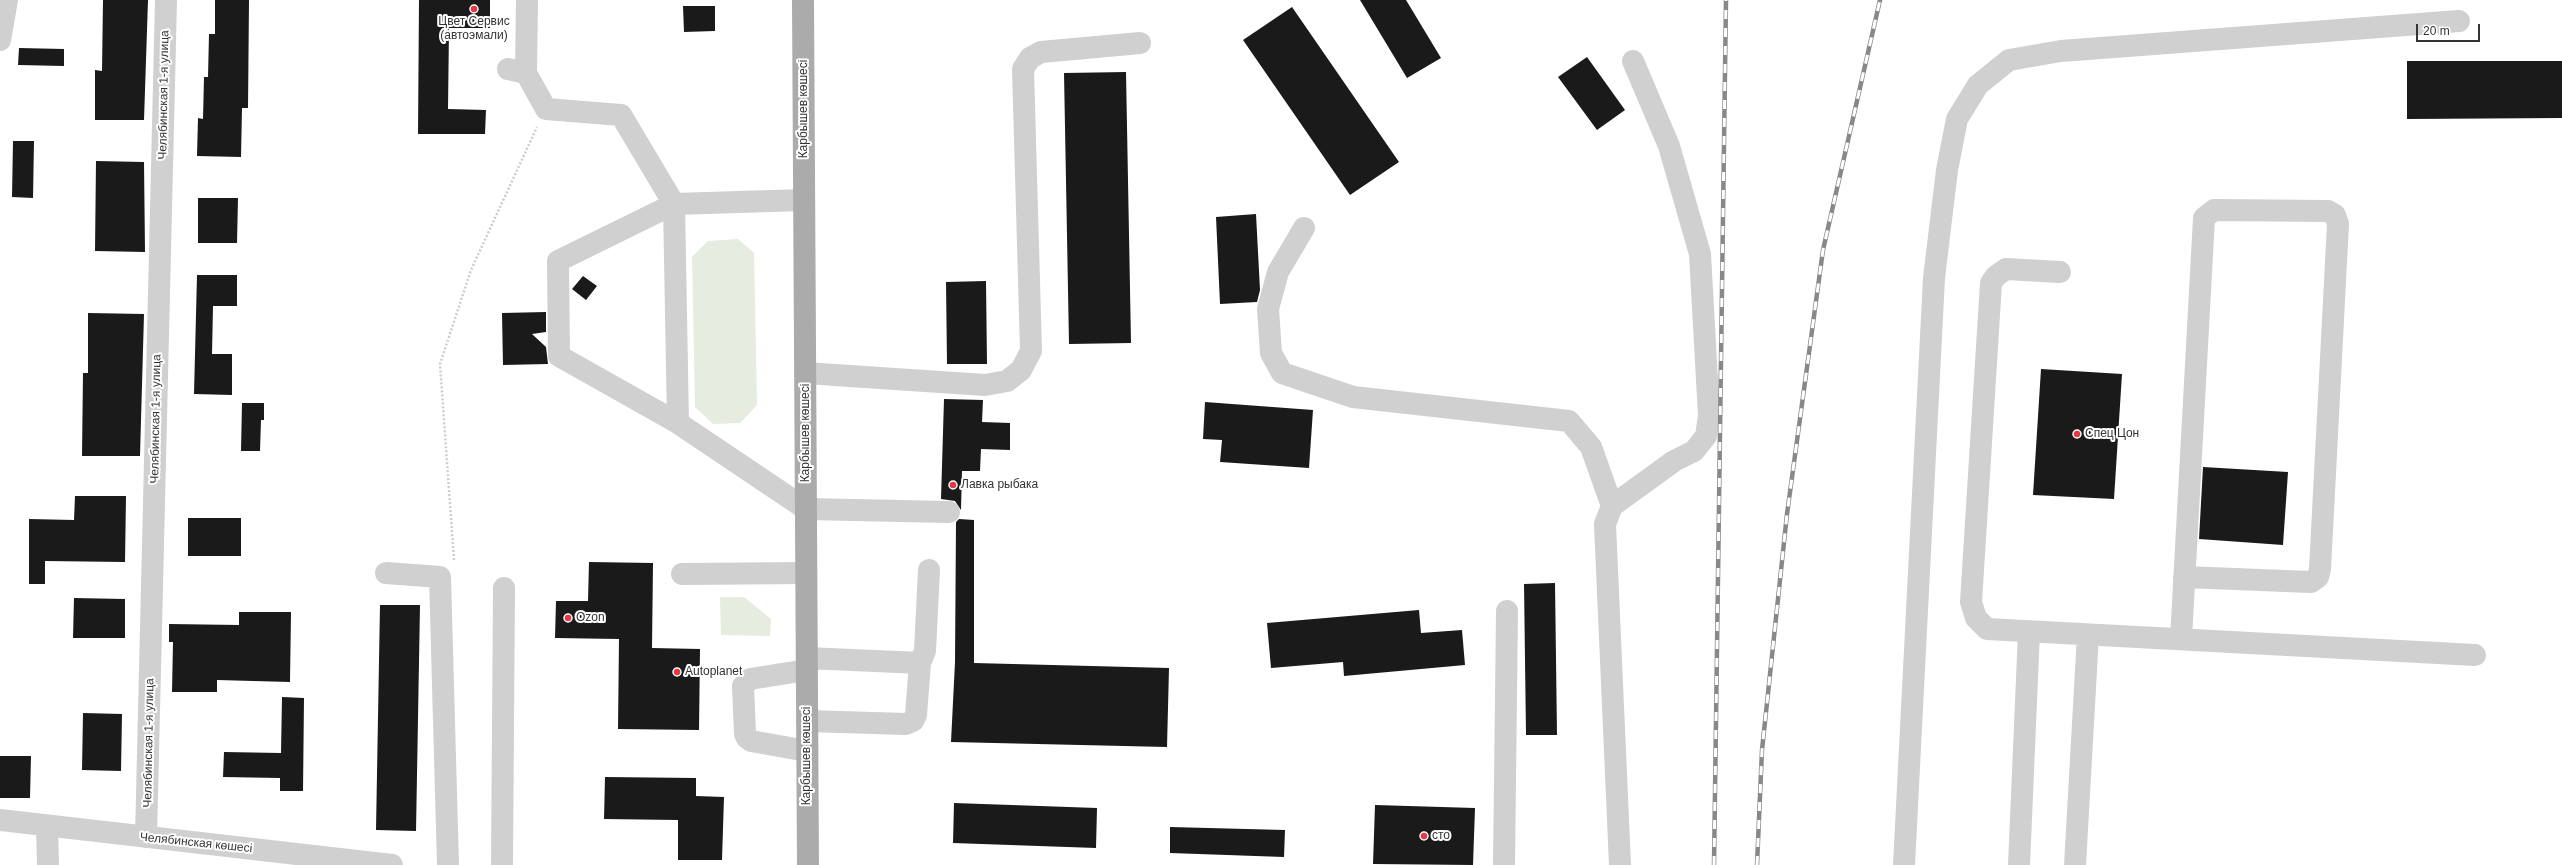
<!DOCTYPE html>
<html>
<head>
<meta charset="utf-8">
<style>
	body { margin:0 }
	#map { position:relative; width:2562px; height:865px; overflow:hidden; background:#fff; font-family:Helvetica,sans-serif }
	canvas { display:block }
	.scale { position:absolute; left:2416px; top:24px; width:64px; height:18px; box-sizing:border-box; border:2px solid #333; border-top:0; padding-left:5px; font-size:12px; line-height:14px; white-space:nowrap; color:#333; -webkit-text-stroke:3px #fff; paint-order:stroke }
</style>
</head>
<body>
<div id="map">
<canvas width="2562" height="865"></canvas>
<div class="scale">20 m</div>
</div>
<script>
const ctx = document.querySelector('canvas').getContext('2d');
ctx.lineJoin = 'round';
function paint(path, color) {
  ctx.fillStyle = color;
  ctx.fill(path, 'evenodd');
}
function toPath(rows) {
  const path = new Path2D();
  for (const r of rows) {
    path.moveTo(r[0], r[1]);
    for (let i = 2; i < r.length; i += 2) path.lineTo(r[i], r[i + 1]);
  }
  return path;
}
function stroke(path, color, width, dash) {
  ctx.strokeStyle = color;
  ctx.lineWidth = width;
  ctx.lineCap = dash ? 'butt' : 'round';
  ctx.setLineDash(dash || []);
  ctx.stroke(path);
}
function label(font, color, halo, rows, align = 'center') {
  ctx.font = font + ' Helvetica,sans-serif';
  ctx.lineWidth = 4;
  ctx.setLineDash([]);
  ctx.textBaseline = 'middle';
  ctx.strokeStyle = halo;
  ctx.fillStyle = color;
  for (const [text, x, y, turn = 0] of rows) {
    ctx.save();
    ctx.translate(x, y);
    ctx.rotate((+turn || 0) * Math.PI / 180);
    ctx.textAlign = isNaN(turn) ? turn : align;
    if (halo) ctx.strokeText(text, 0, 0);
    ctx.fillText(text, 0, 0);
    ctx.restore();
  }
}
paint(toPath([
	[738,239,754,253,757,405,740,423,713,424,695,407,692,257,708,241],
	[720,597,744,597,771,619,770,636,721,635]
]), '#e6ecdf');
paint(toPath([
	[103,0,148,0,144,120,95,120,95,70,102,71],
	[215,0,249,0,248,108,242,108,241,157,197,156,198,118,203,119,204,77,208,77,209,34,215,34],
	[419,0,490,0,490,28,449,28,448,109,486,110,485,134,418,134],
	[1360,0,1406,0,1441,58,1407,78],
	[683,6,715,6,715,31,684,32],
	[1292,7,1399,162,1350,195,1243,40],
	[19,48,64,49,64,66,18,65],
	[1587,57,1625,110,1597,130,1558,77],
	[2407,61,2562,61,2562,118,2407,119],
	[1126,72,1131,343,1069,344,1064,73],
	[13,141,34,141,33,198,12,197],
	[96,161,144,162,145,252,95,251],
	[198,198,238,198,237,243,198,243],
	[1256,214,1260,290,1257,302,1220,304,1216,217],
	[197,275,237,275,237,306,213,306,212,354,232,354,232,395,194,394],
	[583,276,597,286,586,300,572,289],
	[986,281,987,364,947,364,946,282],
	[546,312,546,332,532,334,546,347,548,364,503,365,502,313],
	[88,313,144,314,140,456,82,456,83,373,88,373],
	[2041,369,2122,374,2114,499,2033,495],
	[944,399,983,400,982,422,1010,423,1010,450,981,449,980,471,962,471,961,510,955,501,941,499],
	[1205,402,1313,410,1309,468,1220,462,1222,440,1203,439],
	[242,403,264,403,264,420,261,420,260,451,241,451],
	[2203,467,2288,472,2283,545,2199,539],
	[75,496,126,496,125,562,45,561,45,584,29,584,29,519,74,520],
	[188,518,241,518,241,556,188,556],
	[959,519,974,520,974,663,1169,668,1167,747,951,742,955,662,956,522],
	[589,562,653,563,652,648,700,649,699,730,618,729,619,639,555,638,556,601,588,601],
	[1555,583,1557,735,1526,735,1524,584],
	[74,598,125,599,125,638,73,638],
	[380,605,420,605,416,831,376,830],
	[1419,610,1421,633,1462,630,1465,665,1344,676,1343,662,1271,668,1267,623],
	[239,612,291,612,290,682,217,680,217,692,172,692,173,642,169,642,169,624,239,625],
	[282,697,304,698,303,791,280,791,280,778,223,777,224,752,281,753],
	[83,713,122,714,121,771,82,770],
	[0,756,31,756,30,798,0,798],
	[605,777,696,778,696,796,724,797,722,860,678,860,678,820,604,819],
	[954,803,1097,808,1096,848,953,843],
	[1375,805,1475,808,1473,865,1373,864],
	[1170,827,1285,830,1284,857,1170,853]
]), '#1a1a1a');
stroke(toPath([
	[454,560,440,364,471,270,537,127]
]), '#cdcdcd', 2.5, [2, 2]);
stroke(toPath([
	[0,40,7,0],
	[508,69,526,73,527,0],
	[526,73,546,109,621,115,674,204,678,423],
	[804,200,674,204,558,261,559,356,678,423,806,509,949,512],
	[1304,228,1278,272,1268,309,1271,353,1282,373,1353,397,1569,421,1591,447,1612,506],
	[2060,272,2006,269,1996,276,1991,283,1971,602,1976,618,1987,629,2475,655],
	[805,373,985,385,1007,381,1021,370,1031,351,1023,69,1030,58,1041,52,1140,43],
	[386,573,440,577,448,865],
	[682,574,806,573],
	[2181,639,2204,218,2214,210,2328,211,2335,215,2338,224,2320,569,2318,577,2311,582,2184,577],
	[807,658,920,663],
	[807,721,906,724,913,721,916,715,920,663,925,651,929,570],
	[807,751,751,741,747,738,745,734,743,686,750,679,807,670],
	[0,820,392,865],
	[47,826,48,865],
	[146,837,166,0],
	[502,865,504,588],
	[1504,865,1507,611],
	[1620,865,1605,524,1612,506,1674,461,1694,451,1706,436,1709,416,1700,254,1669,146,1633,61],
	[1904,865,1934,278,1947,170,1957,119,1978,85,2009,60,2061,51,2459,21],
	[2019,865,2029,632],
	[2075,865,2088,635]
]), '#d0d0d0', 22);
stroke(toPath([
	[803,0,808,865]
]), '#ababab', 22);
const rail = toPath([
	[1714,865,1726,0],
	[1757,865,1762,750,1787,514,1823,250,1880,0]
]);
stroke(rail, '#888', 4.5);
stroke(rail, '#fff', 3, [9]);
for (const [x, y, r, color] of [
	[474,9,4,"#e63946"],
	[2077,434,4,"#e63946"],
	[953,485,4,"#e63946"],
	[568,618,4,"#e63946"],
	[677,672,4,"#e63946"],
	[1424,836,4,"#e63946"]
]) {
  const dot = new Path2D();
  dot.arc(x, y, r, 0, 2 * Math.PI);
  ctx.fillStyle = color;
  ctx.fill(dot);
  stroke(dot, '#fff', 1.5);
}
label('12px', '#333', '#fff', [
	["Цвет Сервис",474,22,"center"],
	["(автоэмали)",474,36,"center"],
	["Спец Цон",2085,434],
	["Лавка рыбака",961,485],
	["Ozon",576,618],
	["Autoplanet",685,672],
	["сто",1432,836]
], 'left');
label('12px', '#333', '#fff', [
	["Челябинская 1-я улица",164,95,-89],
	["Карбышев көшесі",804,109,-90],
	["Челябинская 1-я улица",156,419,-89],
	["Карбышев көшесі",806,433,-90],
	["Челябинская 1-я улица",149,743,-89],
	["Карбышев көшесі",807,756,-90],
	["Челябинская көшесі",196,843,6]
]);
</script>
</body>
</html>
